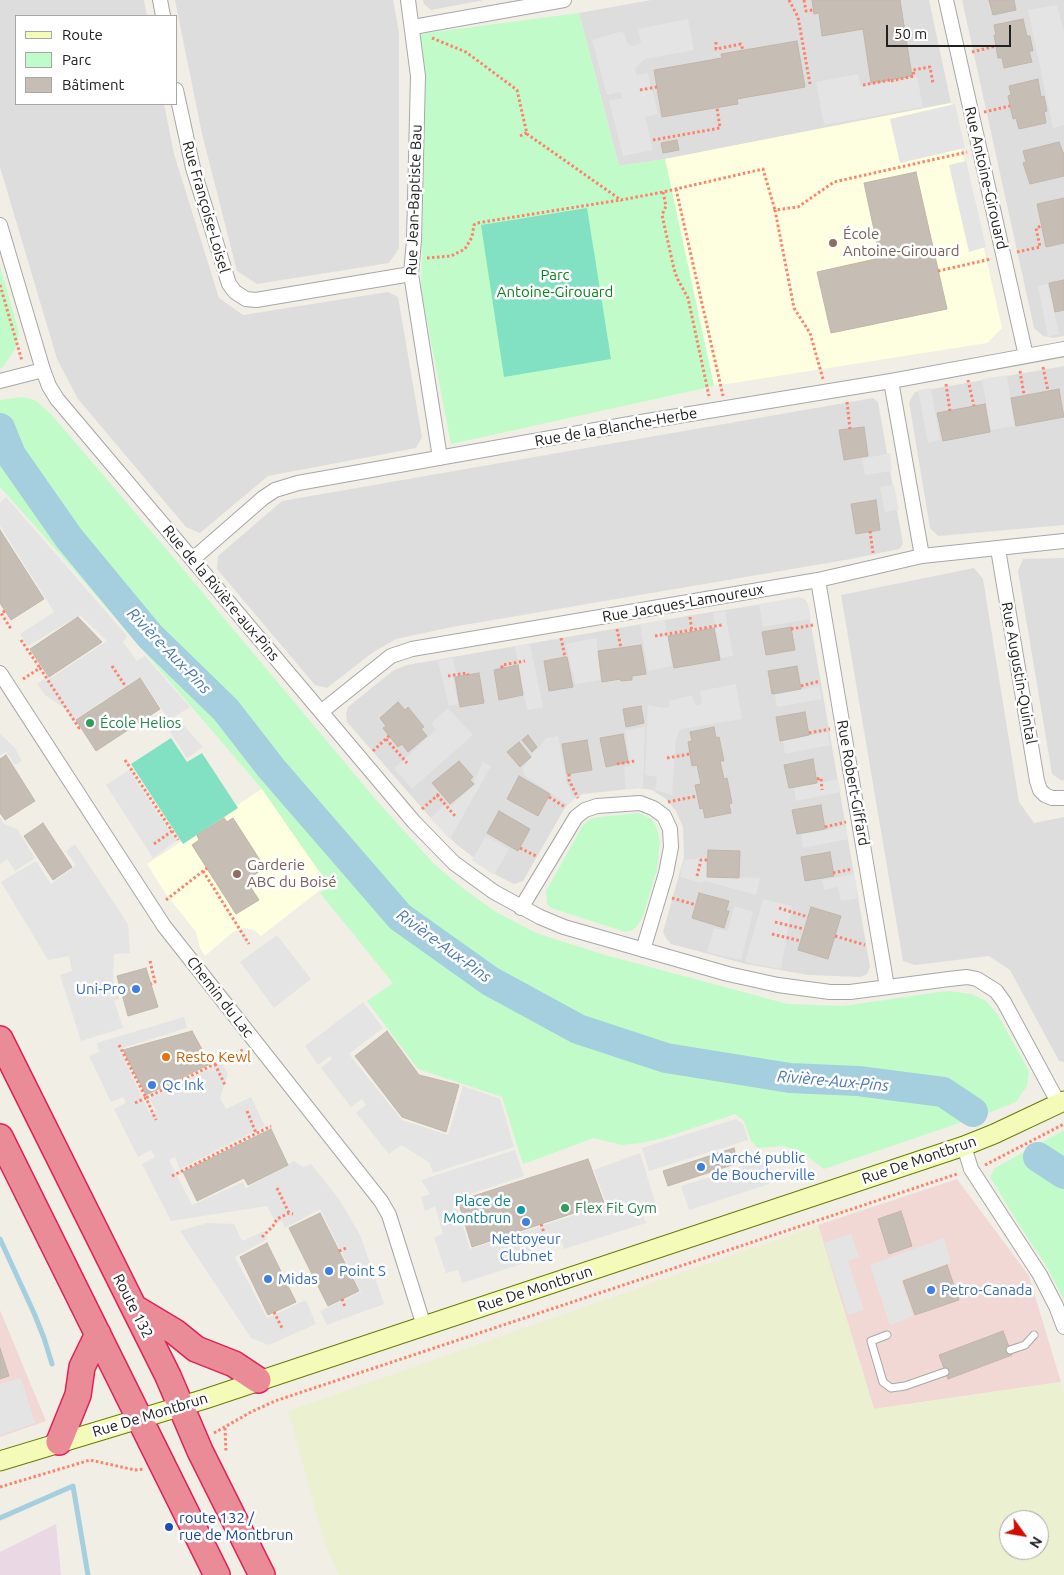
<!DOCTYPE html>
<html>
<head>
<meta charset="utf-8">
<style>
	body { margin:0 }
	#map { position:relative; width:1064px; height:1575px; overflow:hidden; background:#f1eee6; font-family:Ubuntu,sans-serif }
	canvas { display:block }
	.legend { position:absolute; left:15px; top:15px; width:162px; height:90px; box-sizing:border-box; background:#fff; border:1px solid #a6a6a6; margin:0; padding:6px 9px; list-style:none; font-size:15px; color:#202020 }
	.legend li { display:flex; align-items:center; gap:10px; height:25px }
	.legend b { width:25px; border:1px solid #a6a6a6 }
	.north { position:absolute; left:999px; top:1510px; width:50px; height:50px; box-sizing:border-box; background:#fff; border:1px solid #a6a6a6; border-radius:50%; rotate:122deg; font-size:14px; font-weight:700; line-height:20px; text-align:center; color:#202020 }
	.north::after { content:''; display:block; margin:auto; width:18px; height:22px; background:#cf0d00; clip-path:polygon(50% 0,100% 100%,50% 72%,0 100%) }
	.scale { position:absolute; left:886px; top:25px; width:125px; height:22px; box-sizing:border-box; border:2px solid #202020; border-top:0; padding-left:6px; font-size:15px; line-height:18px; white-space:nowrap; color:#202020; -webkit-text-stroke:4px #fff; paint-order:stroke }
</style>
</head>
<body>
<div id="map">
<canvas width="1064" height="1575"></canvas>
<ul class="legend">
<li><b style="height:6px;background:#f4fbb9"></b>Route</li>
<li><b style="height:14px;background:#c2fbca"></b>Parc</li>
<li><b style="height:14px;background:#c6beb5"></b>Bâtiment</li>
</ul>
<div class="north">N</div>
<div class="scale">50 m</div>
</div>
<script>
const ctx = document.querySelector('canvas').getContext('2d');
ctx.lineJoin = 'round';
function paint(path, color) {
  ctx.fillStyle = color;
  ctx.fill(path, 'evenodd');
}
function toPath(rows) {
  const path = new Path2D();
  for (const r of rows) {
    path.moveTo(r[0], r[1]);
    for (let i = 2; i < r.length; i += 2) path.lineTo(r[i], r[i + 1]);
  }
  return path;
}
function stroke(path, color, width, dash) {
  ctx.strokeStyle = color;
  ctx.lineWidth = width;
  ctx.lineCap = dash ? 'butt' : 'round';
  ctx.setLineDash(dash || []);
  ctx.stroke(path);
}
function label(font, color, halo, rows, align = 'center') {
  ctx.font = font + ' Ubuntu,sans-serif';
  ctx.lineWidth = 5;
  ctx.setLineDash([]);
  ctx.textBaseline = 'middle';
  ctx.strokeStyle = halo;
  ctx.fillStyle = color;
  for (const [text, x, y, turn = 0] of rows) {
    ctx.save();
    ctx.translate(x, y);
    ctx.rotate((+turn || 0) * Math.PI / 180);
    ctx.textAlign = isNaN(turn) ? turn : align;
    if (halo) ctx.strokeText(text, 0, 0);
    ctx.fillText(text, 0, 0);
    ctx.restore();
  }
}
paint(toPath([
	[0,0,144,0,147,16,16,16,16,104,164,104,174,154,219,298,243,315,388,292,398,297,422,437,416,448,268,476,200,533,186,527,78,399,57,359,0,167],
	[175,0,393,0,399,32,399,248,389,263,257,284,237,271,202,134],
	[423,0,484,0,431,10,424,4],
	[651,0,929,0,951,103,665,159,619,166,579,13],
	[962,0,1064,0,1064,336,1053,338,1043,336,1034,328],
	[1064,366,1064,525,938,536,930,528,909,402,915,392],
	[873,398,878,402,903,544,899,549,851,559,452,627,396,639,372,653,327,688,315,685,217,569,218,556,282,501],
	[1064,558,1064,780,1062,781,1052,774,1018,571,1023,559],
	[974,568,983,579,1019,802,1034,823,1064,817,1064,1062,1059,1061,1010,970,989,956,915,965,903,961,841,595],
	[802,598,807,602,868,955,870,967,867,974,860,977,808,975,746,964,671,944,666,938,663,932,684,857,683,827,676,811,666,799,652,790,638,788,583,794,571,800,563,811,523,881,514,884,498,876,456,844,428,815,347,722,346,714,348,707,394,670,407,665,699,614]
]), '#dedddd');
paint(toPath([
	[957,1179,1029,1276,1061,1382,874,1409,818,1225],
	[0,1310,46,1421,0,1437]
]), '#f2d8d5');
paint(toPath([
	[56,1524,61,1575,0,1575,0,1552]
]), '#ead8e5');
paint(toPath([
	[951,103,1002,328,987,343,714,386,665,159],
	[262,789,328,884,261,936,254,930,243,928,233,932,205,956,200,948,196,932,165,893,147,864]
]), '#fdffe0');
paint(toPath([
	[818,1225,874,1409,1061,1382,1064,1394,1064,1575,339,1575,325,1545,288,1411],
	[1009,1520,1039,1520,1039,1550,1009,1550]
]), '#ebf0d1');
paint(toPath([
	[579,13,619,166,665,159,714,386,451,444,421,291,425,98,420,34],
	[0,266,19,332,17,346,3,367,0,368],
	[22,397,35,400,51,414,167,550,377,801,435,865,464,889,496,912,536,933,605,955,788,1004,843,1006,947,991,972,994,986,1001,998,1015,1029,1071,1027,1086,1016,1102,986,1114,824,1169,801,1152,784,1146,758,1148,751,1141,744,1121,735,1114,663,1138,641,1143,621,1145,594,1138,523,1164,502,1097,418,1069,367,1001,393,983,320,893,329,886,328,884,262,789,68,563,0,487,0,400],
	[639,813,652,819,657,828,660,843,657,869,643,916,637,926,633,930,626,932,551,908,547,904,546,891,583,825,590,819,598,817],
	[1064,1130,1064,1300,1044,1262,1021,1228,990,1177,995,1168]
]), '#c2fbca');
paint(toPath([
	[587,208,611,359,504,377,481,225],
	[171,738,187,762,202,753,238,808,183,844,131,764]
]), '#82e1c2');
paint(toPath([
	[1057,5,1064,33,1064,125,1053,128,1028,10],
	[688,19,694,50,645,59,639,64,635,69,636,75,648,73,658,114,645,117,653,150,623,156,609,101,622,98,620,92,607,95,592,40,623,31,628,44,634,46,641,43,638,29],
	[858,74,861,87,917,77,923,107,824,125,816,82],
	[955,104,965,148,900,163,890,119],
	[966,161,986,247,969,252,949,165],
	[1048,284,1059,334,1048,337,1038,286],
	[1007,375,1014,426,991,430,982,379],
	[931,388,940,440,928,443,918,390],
	[890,453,892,471,865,475,862,459],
	[894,485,899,510,885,512,880,487],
	[6,497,127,636,123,642,137,661,145,656,190,707,169,720,140,677,73,721,66,709,45,695,37,684,44,679,46,681,107,641,80,615,28,646,20,634,54,612,0,526,0,503],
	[800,597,808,604,811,619,763,627,759,604],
	[725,611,733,656,721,658,713,613],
	[665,620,672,666,648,671,640,624],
	[596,638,601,680,575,684,566,644],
	[530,644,543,707,527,710,515,646],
	[453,658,457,676,453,677,458,704,449,706,438,661],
	[736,684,742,719,682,729,679,731,676,739,672,795,655,790,657,777,645,775,648,705,663,708,669,707,669,701,692,695,696,706,702,704,700,691],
	[819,686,822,699,777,707,775,695],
	[448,708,473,735,412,789,394,768,436,730,431,723],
	[178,719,203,747,187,758,166,726],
	[645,727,643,788,626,789,624,767,630,766,625,730],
	[827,732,830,745,785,754,783,741],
	[0,734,15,748,22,761,15,765,6,752,0,755],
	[558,736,567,783,574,799,568,805,524,775,522,768,532,757,531,755,540,747,546,738],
	[483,762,491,766,450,839,430,818,446,804,449,807,476,784,474,781],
	[129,770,176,841,153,858,106,785],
	[838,779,841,792,796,801,794,788],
	[0,817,4,824,17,829,35,858,15,871,7,859,0,864],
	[845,826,848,839,803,848,801,835],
	[486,836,509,849,494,875,472,860],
	[75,844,128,924,130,953,114,954,113,979,119,999,114,1001,123,1028,81,1041,60,975,72,971,69,956,48,960,1,882,36,861,51,884,76,865,66,851],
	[706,858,706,877,760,878,756,895,706,881,701,883,680,877,684,860],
	[854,874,859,898,841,901,838,887,824,890,822,880],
	[763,899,792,906,781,969,745,962],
	[734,906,753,912,741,960,707,952,714,928,728,931],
	[277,935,311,979,274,1008,240,962],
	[363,1002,383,1028,349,1054,402,1120,448,1135,463,1086,500,1099,514,1147,433,1173,429,1162,401,1145,389,1154,356,1113,366,1105,362,1099,351,1107,321,1068,332,1059,330,1056,318,1065,305,1046],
	[184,1017,187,1028,119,1049,150,1114,156,1110,149,1099,222,1063,228,1074,220,1098,226,1109,251,1097,265,1126,180,1169,175,1157,169,1160,192,1205,243,1182,246,1188,294,1161,303,1167,311,1164,339,1199,361,1237,384,1304,327,1325,320,1311,361,1292,320,1209,285,1228,282,1221,276,1223,267,1206,171,1221,142,1164,155,1157,151,1150,138,1157,114,1109,126,1103,123,1097,111,1102,89,1056,99,1052,97,1043],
	[736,1119,743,1124,748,1140,649,1171,642,1148],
	[515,1150,524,1176,455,1199,470,1249,609,1204,607,1200,605,1200,594,1170,640,1153,656,1205,641,1210,646,1223,564,1249,561,1240,530,1248,534,1260,462,1283,458,1270,446,1273,434,1237,443,1234,435,1206,425,1211,421,1197,430,1194,421,1180],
	[767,1158,771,1169,769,1184,689,1210,681,1186],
	[207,1223,234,1224,242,1241,264,1231,267,1239,235,1257,267,1318,306,1300,316,1324,269,1345,251,1338,180,1231],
	[851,1234,859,1257,848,1261,864,1310,848,1315,824,1243],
	[944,1238,951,1263,901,1280,913,1316,890,1325,870,1265],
	[21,1378,35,1423,0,1435,0,1384]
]), '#e4e4e4');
stroke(toPath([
	[0,1239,34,1313,44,1338,52,1364],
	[0,1518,73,1486,88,1575]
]), '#a5cedf', 5);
stroke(toPath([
	[0,428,11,455,69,538,150,636,226,710,271,768,400,917,490,981,578,1029,666,1058,790,1078,858,1081,943,1092,973,1112],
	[1038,1157,1064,1174]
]), '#a5cedf', 30);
const building = toPath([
	[812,0,900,0,912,76,871,83,863,29,822,36,819,13,814,14,812,0],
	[989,0,1014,0,1016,10,993,15,989,0],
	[1023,19,1027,36,1030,36,1033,51,1029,51,1032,62,1004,68,1002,58,998,58,994,35,996,35,994,25,1023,19],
	[797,41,805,87,737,99,738,104,662,117,654,70,722,58,721,54,797,41],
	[1038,79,1041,97,1044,96,1047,111,1044,112,1046,123,1019,129,1016,118,1013,119,1008,96,1011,95,1009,86,1038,79],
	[677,140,679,150,663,153,661,143,677,140],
	[1059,142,1064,155,1064,176,1030,184,1023,163,1026,162,1023,151,1059,142],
	[916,172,947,309,831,333,817,272,880,258,864,183,916,172],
	[1064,198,1064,243,1046,247,1037,204,1064,198],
	[1064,280,1064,310,1055,312,1049,283,1064,280],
	[1059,389,1064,417,1016,426,1011,398,1059,389],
	[985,404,990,432,943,441,937,413,985,404],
	[864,427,868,456,844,460,839,430,864,427],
	[876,500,880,530,856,534,851,504,876,500],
	[0,530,44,599,11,620,0,603,0,530],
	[78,617,102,642,49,677,30,649,78,617],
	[791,627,795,650,766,655,762,632,791,627],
	[714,628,720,660,674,668,668,636,714,628],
	[641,645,646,674,632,676,632,680,621,681,620,679,602,682,598,651,641,645],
	[565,657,567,657,573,687,549,691,544,661,565,657],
	[518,665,523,695,499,700,494,670,518,665],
	[797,666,801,689,772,694,768,671,797,666],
	[479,673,484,703,460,707,455,677,479,673],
	[140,678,160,709,96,751,76,720,140,678],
	[398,702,405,710,408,707,424,727,421,729,427,736,408,752,402,744,398,747,389,736,383,728,386,726,380,718,398,702],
	[641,706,644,723,626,727,623,709,641,706],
	[805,712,809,735,780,741,776,717,805,712],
	[714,727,716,738,719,737,724,761,720,761,724,779,727,778,732,803,729,804,731,813,705,818,703,808,700,809,695,785,701,784,697,765,692,766,688,742,692,741,690,732,714,727],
	[623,734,628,762,606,767,600,738,623,734],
	[528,735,537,747,532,752,522,740,528,735],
	[587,740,592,770,567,774,562,744,587,740],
	[519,742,531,757,520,767,507,752,519,742],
	[6,755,35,801,5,820,0,813,0,759,6,755],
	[813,759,817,783,789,788,784,765,813,759],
	[459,761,473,777,470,780,474,784,450,804,432,783,459,761],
	[519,776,550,794,538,816,507,799,519,776],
	[821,805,825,829,797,834,792,810,821,805],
	[499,811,530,829,518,851,487,833,499,811],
	[224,818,227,822,233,818,265,868,246,880,259,900,236,914,192,845,199,840,197,835,224,818],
	[43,823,72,867,53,880,24,836,43,823],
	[708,850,740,851,739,878,707,877,708,850],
	[830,852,834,876,805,881,801,857,830,852],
	[699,893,729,901,726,911,729,911,724,928,692,918,699,893],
	[811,907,841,916,828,959,798,950,811,907],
	[146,968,158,1007,128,1016,117,976,146,968],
	[192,1031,210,1064,146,1095,123,1050,192,1031],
	[387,1031,419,1075,459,1085,446,1132,402,1117,355,1056,387,1031],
	[271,1129,288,1165,248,1185,244,1178,197,1201,183,1172,271,1129],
	[734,1148,738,1163,668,1186,663,1171,734,1148],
	[588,1159,604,1203,472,1247,458,1201,588,1159],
	[901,1211,912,1246,889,1254,878,1219,901,1211],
	[320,1213,359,1291,328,1306,289,1228,320,1213],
	[267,1243,296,1302,268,1315,240,1257,267,1243],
	[947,1265,959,1300,915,1315,903,1281,947,1265],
	[1003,1331,1012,1355,948,1379,939,1355,1003,1331],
	[0,1348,9,1376,0,1379,0,1348]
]);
paint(building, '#c6beb5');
stroke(building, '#c3b5a8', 1);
const lane = toPath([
	[887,1335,871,1341,883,1382,891,1388,905,1386,945,1372],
	[1010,1350,1025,1345,1034,1335]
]);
const street = toPath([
	[160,0,163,16],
	[408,0,418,76,414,240,411,274,440,458],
	[946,0,1026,356],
	[413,27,564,0],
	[176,90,193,168,229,284,235,292,246,299,256,300,411,274],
	[0,225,43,370,49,386,57,399,414,822,454,863,494,892,540,917,564,927,728,974,778,985,830,992,850,992,949,979,967,977,977,979,996,991,1004,1002,1059,1104],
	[0,381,43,370],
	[891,381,922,556],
	[998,549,1037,781,1040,790,1045,795,1052,798,1064,798],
	[193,559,263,498,275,490,298,483,635,423,891,381,1064,349],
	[818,580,887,987],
	[0,673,164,926,381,1201,389,1215,424,1326],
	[321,712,391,656,412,649,818,580,922,556,1064,541],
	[521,908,576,817,585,810,597,806,640,803,653,808,664,816,670,829,671,847,666,873,643,950],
	[964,1146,971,1169,1040,1275,1056,1306,1064,1327]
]);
const secondary = toPath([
	[0,1461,205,1399,964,1146,994,1134,1064,1101]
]);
const highway = toPath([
	[0,1039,168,1376,200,1451,262,1575],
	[0,1137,217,1575],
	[135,1308,175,1332,196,1349,234,1364,258,1380],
	[59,1442,78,1395,82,1367,98,1334]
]);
stroke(lane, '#a7a7a7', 9);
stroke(street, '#a7a7a7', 16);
stroke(secondary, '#677c02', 21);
stroke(highway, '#e02157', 28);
stroke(toPath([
	[789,0,798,17,810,84],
	[804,0,806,11,813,10],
	[432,38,466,52,517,90,527,134,621,200,663,192,763,169,775,210],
	[716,42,716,49,741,44,743,50],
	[972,52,996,46],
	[891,81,914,76,913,70,930,67,933,83],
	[863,85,890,80],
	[640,90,657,87],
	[984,112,1010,106],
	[520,136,529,132],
	[653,140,720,128,717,108],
	[676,189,723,396],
	[663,192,666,206,662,215,674,269,677,278,688,298,709,396],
	[1017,252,1040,247,1036,228,1041,226],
	[427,258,451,256,465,249,472,237,474,225,477,223,620,200],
	[938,271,991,259],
	[0,285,22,361],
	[1043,367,1048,391],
	[1020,371,1024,395],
	[823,379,810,333,794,308,775,210,798,207,834,182,967,152],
	[968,380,974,406],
	[946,384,950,411],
	[847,402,850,429],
	[870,531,873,553],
	[5,611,1,613,11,629],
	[690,617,692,632],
	[617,629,621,648],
	[791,629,813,625],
	[655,636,722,625],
	[561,638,565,657],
	[21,640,40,668],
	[112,666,126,687],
	[502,668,502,665,525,661],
	[448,676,467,673,468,675],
	[23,679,40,668,79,728,80,727],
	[801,686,820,681],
	[809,733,830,729],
	[386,739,407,763],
	[373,751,389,736],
	[667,758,690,754],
	[125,760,178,840],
	[617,764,635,761],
	[569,774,569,780,578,798],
	[817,779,821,778,822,790],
	[437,795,455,816],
	[549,797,565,807],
	[668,802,697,796],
	[422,809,440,793],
	[825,827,846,822],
	[154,844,172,831],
	[520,848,536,856],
	[203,871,249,944],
	[833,873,852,869],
	[697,876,701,860,708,860],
	[672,898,696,905],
	[166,900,207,868],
	[779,908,808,917],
	[775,922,804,929],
	[772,934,801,941],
	[835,936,865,945],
	[150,961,155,982,151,984],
	[119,1045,146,1098,243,1050],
	[215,1064,225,1085],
	[135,1103,146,1098,156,1120],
	[247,1111,256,1133],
	[985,1165,1064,1124],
	[172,1176,271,1126],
	[277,1188,289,1213],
	[541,1224,544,1233],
	[262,1237,273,1226,277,1219,289,1213,293,1214],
	[339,1251,346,1248],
	[342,1299,345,1307],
	[274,1312,283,1330],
	[225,1428,226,1452],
	[214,1433,251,1412,275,1401,957,1174],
	[0,1487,90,1460,135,1470,143,1469]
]), '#fe826a', 3, [2.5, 2.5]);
stroke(lane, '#fff', 7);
stroke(street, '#fff', 14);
stroke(secondary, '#f4fbb9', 19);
stroke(highway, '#ea8c97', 25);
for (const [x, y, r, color] of [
	[833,243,5,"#8d6e63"],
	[90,723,5,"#2e9e5b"],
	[237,874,5,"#8d6e63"],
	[136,989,5,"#3f7fe0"],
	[166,1057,5,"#e8710a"],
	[152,1085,5,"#3f7fe0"],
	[701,1167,5,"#3f7fe0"],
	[565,1208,5,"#2e9e5b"],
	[521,1210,5,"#0f9aa8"],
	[526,1222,5,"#3f7fe0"],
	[329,1271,5,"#3f7fe0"],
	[268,1279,5,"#3f7fe0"],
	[931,1290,5,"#3f7fe0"],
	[169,1527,5,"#1a4fb4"]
]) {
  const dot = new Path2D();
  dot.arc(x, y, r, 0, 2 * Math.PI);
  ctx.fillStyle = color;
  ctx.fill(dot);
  stroke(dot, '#fff', 2);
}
label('15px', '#202020', '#fff', [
	["Rue Antoine-Girouard",986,178,77],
	["Rue Jean-Baptiste Bau",414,200,-88],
	["Rue Françoise-Loisel",206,207,74],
	["Rue de la Blanche-Herbe",616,427,-10],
	["Rue de la Rivière-aux-Pins",221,593,50],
	["Rue Jacques-Lamoureux",683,603,-10],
	["Rue Augustin-Quintal",1019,673,80],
	["Rue Robert-Giffard",853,783,80],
	["Chemin du Lac",220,997,52],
	["Rue De Montbrun",919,1160,-19],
	["Rue De Montbrun",535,1289,-18],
	["Route 132",133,1306,63],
	["Rue De Montbrun",150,1415,-17]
]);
label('15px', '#785e54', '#fff', [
	["École",843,234],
	["Antoine-Girouard",843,251],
	["Garderie",247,865],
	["ABC du Boisé",247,882]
], 'left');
label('15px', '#09831a', '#fff', [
	["Parc",555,275],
	["Antoine-Girouard",555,292]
]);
label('15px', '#27864d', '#fff', [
	["École Helios",100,723],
	["Flex Fit Gym",575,1208]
], 'left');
label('15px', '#366cbe', '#fff', [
	["Uni-Pro",126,989,"right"],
	["Qc Ink",162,1085],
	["Marché public",711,1158],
	["de Boucherville",711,1175],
	["Nettoyeur",526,1239,"center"],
	["Clubnet",526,1256,"center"],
	["Point S",339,1271],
	["Midas",278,1279],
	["Petro-Canada",941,1290]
], 'left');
label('15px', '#c56008', '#fff', [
	["Resto Kewl",176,1057]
], 'left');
label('15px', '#0d838f', '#fff', [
	["Place de",511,1201],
	["Montbrun",511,1218]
], 'right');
label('15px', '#164399', '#fff', [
	["route 132 /",179,1518],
	["rue de Montbrun",179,1535]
], 'left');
label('italic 16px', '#4977b3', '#fff', [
	["Rivière-Aux-Pins",169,651,46],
	["Rivière-Aux-Pins",444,946,36],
	["Rivière-Aux-Pins",833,1081,5]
]);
</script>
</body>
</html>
